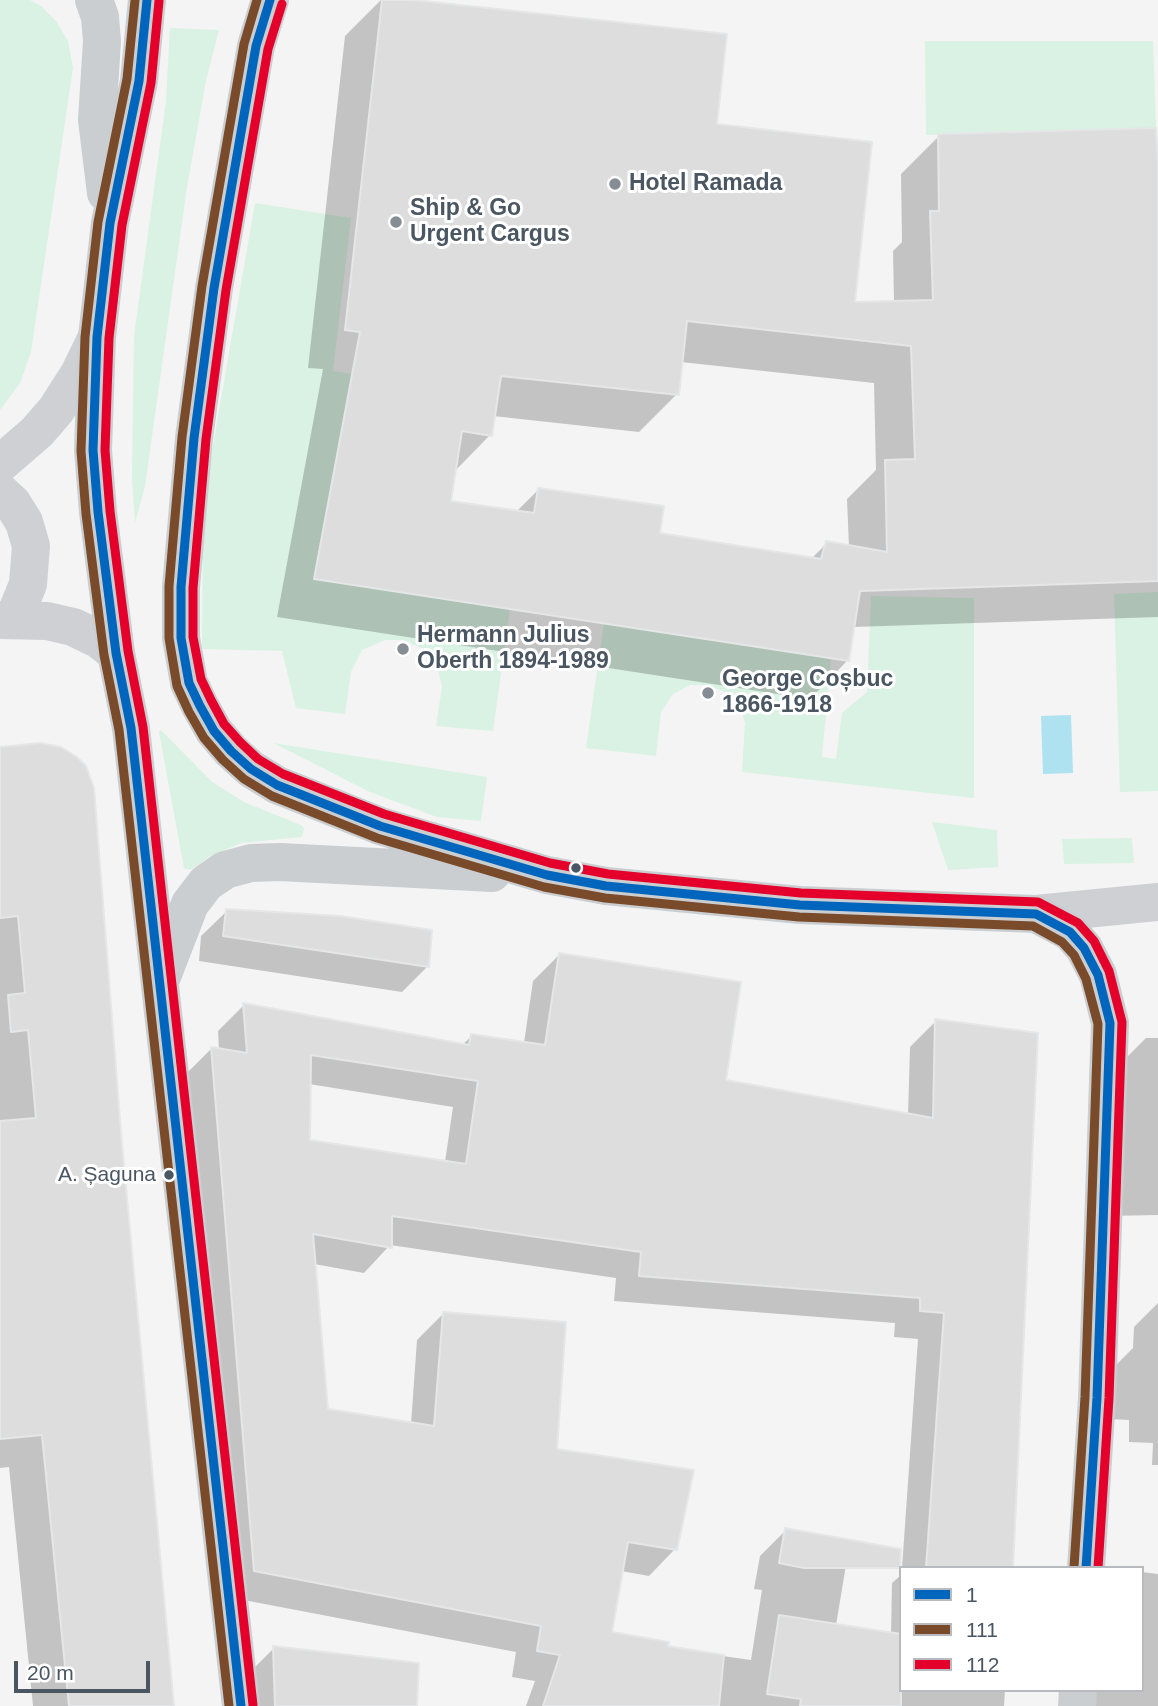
<!DOCTYPE html>
<html>
<head>
<meta charset="utf-8">
<style>
	body { margin:0 }
	#map { position:relative; width:1158px; height:1706px; overflow:hidden; background:#f4f4f4; font-family:Helvetica,sans-serif }
	canvas { display:block }
	.legend { position:absolute; left:899px; top:1566px; width:245px; height:126px; box-sizing:border-box; background:#fff; border:2px solid #b7bbc0; margin:0; padding:9px 12px; list-style:none; font-size:21px; color:#4a5661 }
	.legend li { display:flex; align-items:center; gap:14px; height:35px }
	.legend b { width:35px; border:2px solid #b7bbc0 }
	.scale { position:absolute; left:14px; top:1661px; width:136px; height:32px; box-sizing:border-box; border:4px solid #4a5661; border-top:0; padding-left:9px; font-size:21px; line-height:24px; white-space:nowrap; color:#4a5661; -webkit-text-stroke:5px #fff; paint-order:stroke }
</style>
</head>
<body>
<div id="map">
<canvas width="1158" height="1706"></canvas>
<ul class="legend">
<li><b style="height:9px;background:#0065bd"></b>1</li>
<li><b style="height:9px;background:#7a4b2a"></b>111</li>
<li><b style="height:9px;background:#e4002b"></b>112</li>
</ul>
<div class="scale">20 m</div>
</div>
<script>
const ctx = document.querySelector('canvas').getContext('2d');
ctx.lineJoin = 'round';
function paint(path, color) {
  ctx.fillStyle = color;
  ctx.fill(path, 'evenodd');
}
function toPath(rows) {
  const path = new Path2D();
  for (const r of rows) {
    path.moveTo(r[0], r[1]);
    for (let i = 2; i < r.length; i += 2) path.lineTo(r[i], r[i + 1]);
  }
  return path;
}
function stroke(path, color, width, dash) {
  ctx.strokeStyle = color;
  ctx.lineWidth = width;
  ctx.lineCap = dash ? 'butt' : 'round';
  ctx.setLineDash(dash || []);
  ctx.stroke(path);
}
function label(font, color, halo, rows, align = 'center') {
  ctx.font = font + ' Helvetica,sans-serif';
  ctx.lineWidth = 6;
  ctx.setLineDash([]);
  ctx.textBaseline = 'middle';
  ctx.strokeStyle = halo;
  ctx.fillStyle = color;
  for (const [text, x, y, turn = 0] of rows) {
    ctx.save();
    ctx.translate(x, y);
    ctx.rotate((+turn || 0) * Math.PI / 180);
    ctx.textAlign = isNaN(turn) ? turn : align;
    if (halo) ctx.strokeText(text, 0, 0);
    ctx.fillText(text, 0, 0);
    ctx.restore();
  }
}
paint(toPath([
	[0,0,30,0,41,6,56,21,68,41,73,68,31,352,20,383,0,410],
	[170,28,219,30,206,81,187,187,145,486,135,523,132,479,134,336,166,101],
	[925,41,1153,41,1156,128,926,135],
	[255,203,351,218,333,371,352,374,314,579,510,609,493,731,436,726,442,687,437,665,425,650,404,640,385,640,362,650,351,672,345,714,296,708,282,651,202,649,203,503],
	[1158,592,1158,791,1120,792,1114,594],
	[871,596,974,598,974,798,742,772,745,723,738,701,723,691,707,685,690,685,673,694,661,712,656,756,586,748,604,623,831,658,822,757,836,759,842,713,867,692],
	[161,730,212,782,246,803,301,825,304,828,302,837,241,843,209,857,190,870,184,868,159,732],
	[273,743,487,777,481,821,437,817,370,792],
	[932,822,997,830,998,867,948,870],
	[1132,838,1134,863,1064,864,1062,839]
]), '#d9f2e3');
paint(toPath([
	[1071,715,1073,773,1043,774,1041,716]
]), '#aee2f0');
paint(toPath([
	[381,0,398,0,715,126,853,303,894,302,893,251,902,242,901,174,939,136,1158,182,1158,617,853,627,848,660,810,699,277,617,323,369,308,368,345,36],
	[681,362,874,383,876,470,847,499,849,547,827,543,811,559,658,534,538,490,516,512,449,503,454,472,490,435,493,416,639,432,677,394],
	[0,749,120,1133,173,1706,33,1706,9,1467,0,1468],
	[227,911,430,931,427,967,402,992,199,961,201,936],
	[559,955,724,1082,908,1115,910,1047,936,1021,1011,1568,902,1568,918,1339,894,1337,895,1323,614,1301,616,1278,390,1245,364,1273,314,1264,326,1410,411,1424,417,1340,443,1314,555,1451,675,1549,649,1576,621,1571,610,1633,666,1648,751,1660,762,1590,754,1589,760,1556,786,1530,850,1541,836,1625,891,1634,892,1583,901,1575,901,1690,1005,1690,1004,1706,526,1706,535,1681,512,1677,516,1652,228,1597,185,1075,211,1049,219,1050,218,1031,244,1005,462,1045,472,1036,524,1043,533,981],
	[309,1084,453,1107,445,1162,308,1141],
	[1146,1038,1158,1038,1158,1215,1106,1216,1118,1066],
	[1158,1303,1158,1465,1152,1465,1153,1443,1129,1442,1129,1420,1108,1419,1110,1371,1133,1348,1134,1327],
	[1142,1572,1158,1574,1158,1706,1080,1706,1080,1690,1142,1690],
	[274,1648,415,1706,249,1706,248,1674]
]), '#0003');
const building = toPath([
	[382,0,414,0,727,34,717,124,872,142,855,302,933,300,930,211,939,211,938,134,1156,128,1158,164,1158,581,860,591,849,661,314,579,360,332,345,330,382,0],
	[687,321,911,346,915,459,885,460,887,552,826,541,821,559,660,533,664,506,538,488,534,513,451,501,462,431,492,436,501,376,679,395,687,321],
	[40,743,61,747,77,757,86,766,94,788,121,1133,174,1706,69,1706,42,1435,0,1439,0,1121,36,1118,28,1030,11,1032,8,995,25,993,18,916,0,918,0,747,40,743],
	[226,909,340,916,432,930,429,967,223,936,226,909],
	[559,953,741,982,726,1080,933,1118,935,1019,1038,1033,1013,1568,926,1568,944,1313,920,1311,920,1298,639,1276,641,1252,392,1216,392,1248,313,1234,328,1409,434,1426,443,1312,566,1322,557,1449,694,1470,677,1550,628,1542,612,1632,669,1642,668,1646,724,1655,719,1706,543,1706,560,1655,537,1651,541,1626,254,1571,211,1047,247,1053,243,1003,469,1045,471,1034,545,1045,559,953],
	[311,1055,478,1081,466,1164,310,1140,311,1055],
	[785,1528,901,1549,900,1568,804,1568,779,1563,785,1528],
	[779,1615,901,1634,901,1706,800,1706,801,1699,767,1694,779,1615],
	[273,1646,419,1663,417,1706,275,1706,273,1646]
]);
paint(building, '#ddddde');
stroke(building, '#e5e6e7', 2);
stroke(toPath([
	[0,464,37,432,56,410,79,374,97,337],
	[0,492,12,503,24,522,31,546,28,584,14,619],
	[0,620,47,621,73,627,98,639,116,653],
	[1036,914,1158,902]
]), '#ced0d4', 38);
stroke(toPath([
	[94,0,100,17,102,41,97,120,106,193],
	[147,0,139,81,110,223,97,337,93,450,98,512,116,653,131,728,241,1706],
	[270,0,256,46,214,288,194,438,181,587,181,638,189,683,200,706,214,731,231,751,251,769,277,785,380,826,547,875,606,886,800,905,1036,914,1070,932,1084,948,1098,975,1110,1023,1097,1398,1086,1568],
	[161,979,190,904,206,883,225,870,251,863,280,862,492,873],
	[1077,1706,1078,1690]
]), '#caced1', 38);
stroke(toPath([
	[147,0,139,81,110,223,97,337,93,450,98,512,116,653,131,728,241,1706],
	[270,0,256,46,214,288,194,438,181,587,181,638,189,683,200,706,214,731,231,751,251,769,277,785,380,826,547,875,606,886,800,905,1036,914,1070,932,1084,948,1098,975,1110,1023,1097,1398,1086,1568]
]), '#0065bd', 9);
stroke(toPath([
	[135,0,127,79,98,222,85,337,81,451,86,514,104,655,119,730,229,1706],
	[257,0,244,44,202,286,182,437,169,586,169,638,177,686,189,712,204,738,223,760,244,779,272,796,377,838,544,887,605,898,799,917,1033,926,1062,942,1074,955,1086,979,1098,1024,1085,1397,1074,1567]
]), '#7a4b2a', 9);
stroke(toPath([
	[159,1,151,83,122,225,109,338,105,450,110,511,128,651,143,727,253,1705],
	[282,4,268,49,226,290,206,439,193,588,193,637,201,679,211,700,224,724,240,742,258,759,283,774,384,814,550,863,608,874,801,893,1038,902,1078,923,1094,941,1109,971,1122,1022,1109,1398,1098,1568]
]), '#e4002b', 9);
for (const [x, y, r, color] of [
	[615,184,7,"#868d94"],
	[396,222,7,"#868d94"],
	[403,649,7,"#868d94"],
	[708,693,7,"#868d94"],
	[576,868,6,"#4a5661"],
	[169,1175,6,"#4a5661"]
]) {
  const dot = new Path2D();
  dot.arc(x, y, r, 0, 2 * Math.PI);
  ctx.fillStyle = color;
  ctx.fill(dot);
  stroke(dot, '#fff', 2.5);
}
label('21px', '#4a5661', '#fff', [
	["A. Șaguna",156,1175]
], 'right');
label('bold 23px', '#4a5661', '#fff', [
	["Hotel Ramada",629,184],
	["Ship & Go",410,209],
	["Urgent Cargus",410,235],
	["Hermann Julius",417,636],
	["Oberth 1894-1989",417,662],
	["George Coșbuc",722,680],
	["1866-1918",722,706]
], 'left');
</script>
</body>
</html>
